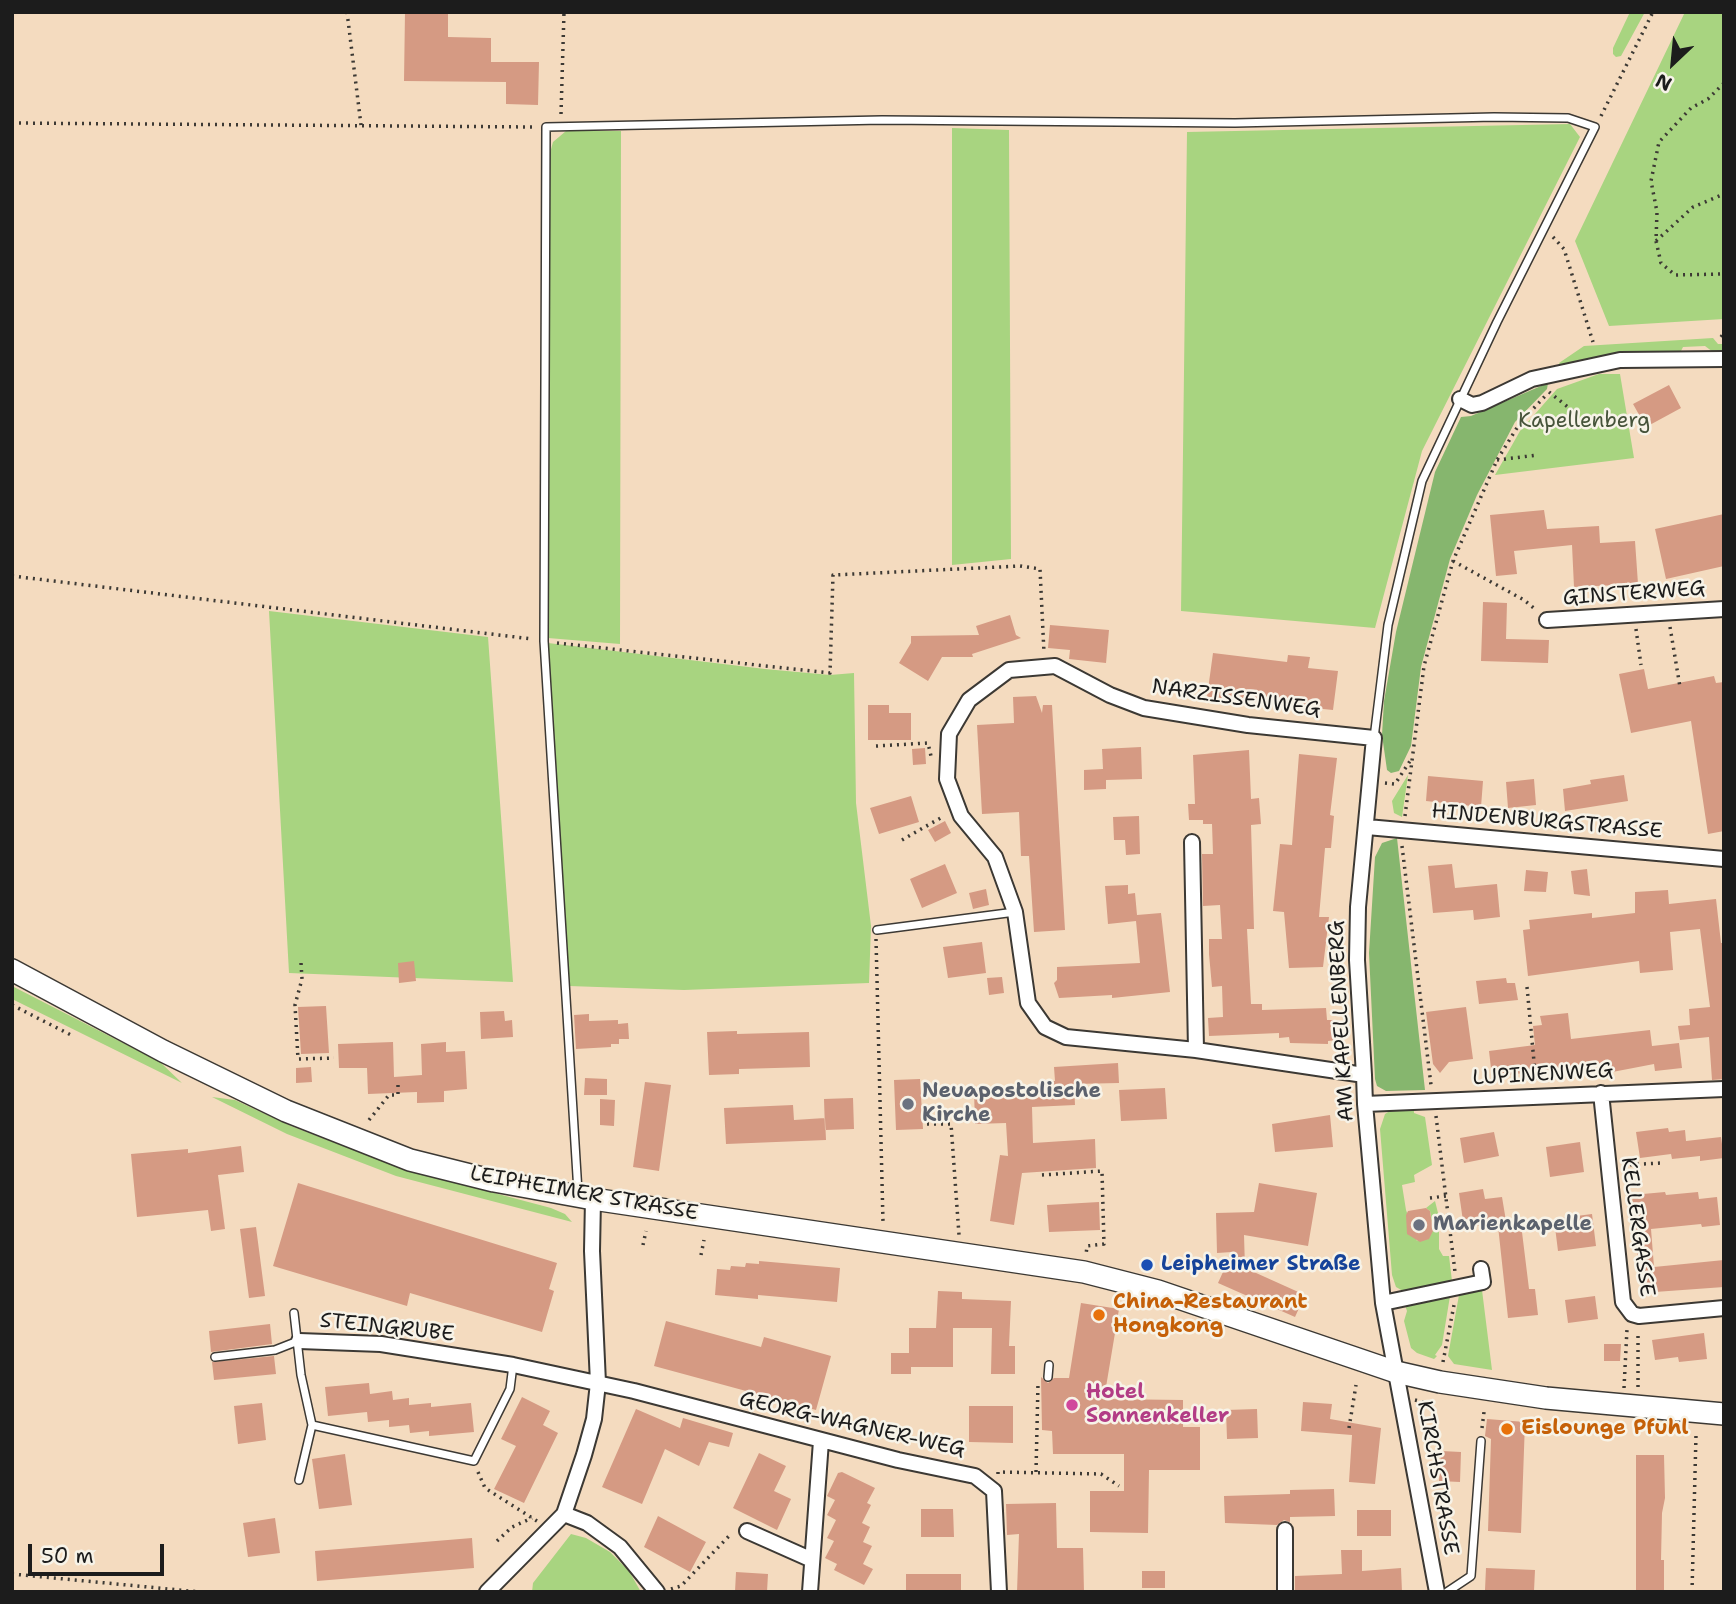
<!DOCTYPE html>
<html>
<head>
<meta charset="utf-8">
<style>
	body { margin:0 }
	#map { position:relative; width:1736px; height:1604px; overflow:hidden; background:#f4dbbf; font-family:"Shantell Sans",sans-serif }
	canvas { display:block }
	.frame { position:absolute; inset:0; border:14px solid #1c1c1c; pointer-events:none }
	.north { position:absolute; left:1638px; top:28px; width:70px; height:70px; -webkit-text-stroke:5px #f7f3e8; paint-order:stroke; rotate:206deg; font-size:19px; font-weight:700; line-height:28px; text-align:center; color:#1c1c1c }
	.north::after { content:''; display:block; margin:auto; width:24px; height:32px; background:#1c1c1c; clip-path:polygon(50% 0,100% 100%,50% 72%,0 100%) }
	.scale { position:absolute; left:28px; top:1544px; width:136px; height:32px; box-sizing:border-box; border:4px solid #1c1c1c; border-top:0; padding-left:9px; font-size:21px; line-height:24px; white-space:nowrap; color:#1c1c1c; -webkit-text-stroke:5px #f7f3e8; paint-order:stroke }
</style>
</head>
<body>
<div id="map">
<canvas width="1736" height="1604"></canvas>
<div class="frame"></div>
<div class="north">N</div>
<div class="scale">50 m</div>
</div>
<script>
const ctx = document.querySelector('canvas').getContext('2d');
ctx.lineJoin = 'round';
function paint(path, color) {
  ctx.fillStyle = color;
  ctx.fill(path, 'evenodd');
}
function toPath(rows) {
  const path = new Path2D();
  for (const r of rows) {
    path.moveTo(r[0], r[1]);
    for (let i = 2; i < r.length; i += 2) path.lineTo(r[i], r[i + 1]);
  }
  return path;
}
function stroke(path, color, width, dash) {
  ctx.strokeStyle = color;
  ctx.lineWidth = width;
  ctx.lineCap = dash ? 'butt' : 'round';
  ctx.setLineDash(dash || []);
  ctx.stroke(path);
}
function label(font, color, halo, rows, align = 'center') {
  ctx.font = font + ' "Shantell Sans",sans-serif';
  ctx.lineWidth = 5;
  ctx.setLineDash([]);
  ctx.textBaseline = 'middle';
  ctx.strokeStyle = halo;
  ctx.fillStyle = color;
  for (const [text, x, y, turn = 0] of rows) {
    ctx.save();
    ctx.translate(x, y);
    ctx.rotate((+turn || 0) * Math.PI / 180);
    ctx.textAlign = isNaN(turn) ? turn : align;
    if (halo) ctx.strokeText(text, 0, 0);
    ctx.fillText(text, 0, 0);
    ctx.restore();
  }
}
paint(toPath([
	[1630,12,1645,12,1621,56,1616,57,1613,54,1613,48],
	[1685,12,1724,12,1724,319,1609,326,1575,241],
	[1570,124,1580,137,1422,451,1375,628,1181,611,1187,132],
	[952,128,1009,130,1011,559,952,565],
	[566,131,621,131,620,644,548,638,550,153,553,142],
	[1713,338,1718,344,1724,344,1724,353,1713,352,1705,346,1683,347,1680,353,1626,353,1560,366,1559,363,1584,346],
	[1599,374,1620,374,1634,458,1495,475,1520,431,1557,389],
	[269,611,488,637,513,982,289,973],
	[548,643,765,669,830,675,854,673,856,803,871,926,869,983,684,990,569,986],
	[1408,775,1402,817,1394,813,1392,801],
	[12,986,160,1062,182,1083,12,999],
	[212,1097,235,1100,291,1126,400,1168,551,1208,565,1214,572,1222,396,1176,287,1134],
	[1393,1109,1414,1109,1414,1113,1425,1117,1432,1165,1414,1175,1415,1182,1402,1185,1406,1210,1417,1241,1432,1223,1430,1211,1426,1208,1435,1201,1439,1217,1439,1249,1443,1256,1449,1256,1452,1281,1403,1291,1396,1287,1392,1275,1380,1129,1385,1114],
	[1482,1290,1492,1370,1454,1364,1448,1356,1459,1295],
	[1450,1296,1442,1345,1435,1355,1437,1356,1434,1359,1417,1353,1411,1348,1404,1321,1407,1311,1405,1305],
	[571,1534,586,1538,610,1552,629,1571,641,1592,532,1592,533,1583]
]), '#a8d480');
paint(toPath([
	[1548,383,1547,389,1515,422,1477,495,1450,559,1421,667,1411,746,1399,771,1391,773,1387,770,1382,735,1384,701,1396,632,1435,472,1461,417,1471,416],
	[1397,838,1425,1090,1386,1091,1377,1086,1375,1079,1369,953,1375,857,1382,843]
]), '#86b66e');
paint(toPath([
	[405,12,448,12,448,37,491,38,491,62,539,62,538,105,506,104,506,82,404,81],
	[1669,385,1681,408,1646,427,1633,404],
	[1544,510,1547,529,1599,526,1600,543,1635,541,1638,584,1574,587,1572,545,1514,551,1517,574,1496,576,1490,515],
	[1724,514,1724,566,1666,579,1655,529],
	[1483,602,1507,603,1506,639,1549,640,1548,663,1481,661],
	[1010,615,1016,635,1021,638,972,654,973,657,942,657,928,681,899,663,911,643,911,636,979,635,976,626],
	[1050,625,1109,630,1106,663,1069,659,1070,650,1048,648],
	[1213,653,1287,662,1288,655,1310,657,1308,668,1338,671,1333,710,1207,697],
	[1644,669,1648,689,1714,676,1716,683,1724,682,1724,831,1708,834,1691,721,1631,733,1619,674],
	[1036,696,1042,713,1043,705,1052,705,1065,930,1034,932,1029,856,1021,856,1019,812,982,814,977,725,1014,723,1013,697],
	[868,705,889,705,889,713,911,713,911,740,868,740],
	[1141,747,1142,779,1106,780,1106,789,1084,790,1084,770,1103,769,1102,749],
	[925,748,926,764,913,765,912,749],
	[1249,750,1251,799,1259,798,1261,824,1251,825,1254,929,1247,929,1251,1004,1262,1004,1262,1010,1326,1008,1327,1020,1335,1020,1337,1040,1328,1041,1328,1044,1290,1043,1289,1037,1279,1038,1279,1033,1209,1036,1208,1018,1223,1017,1222,986,1212,987,1209,954,1209,939,1222,939,1220,905,1203,906,1202,854,1213,854,1212,824,1203,824,1203,820,1189,820,1188,804,1195,804,1193,755],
	[1299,754,1337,758,1330,815,1334,816,1331,848,1325,848,1319,917,1329,917,1323,967,1289,968,1284,912,1273,911,1280,844,1292,845],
	[1624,775,1628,801,1565,811,1563,789,1591,784,1590,780],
	[1428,776,1483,781,1481,807,1426,801],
	[1534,779,1536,805,1508,808,1506,782],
	[911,796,919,822,879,834,870,808],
	[1139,816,1140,854,1126,855,1125,840,1114,840,1113,817],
	[945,821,951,833,935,842,928,830],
	[945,864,957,893,922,908,910,879],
	[1452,864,1455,888,1497,884,1500,917,1474,920,1473,910,1433,913,1428,866],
	[1587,869,1590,896,1574,894,1571,871],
	[1526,870,1548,872,1546,892,1524,891],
	[1128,885,1128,894,1135,893,1137,915,1161,913,1170,992,1112,998,1112,995,1059,998,1054,983,1057,980,1057,967,1140,963,1136,921,1108,924,1105,886],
	[986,889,989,905,973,909,969,893],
	[1668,890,1669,904,1716,899,1721,943,1724,943,1724,1079,1712,1080,1709,1037,1680,1040,1678,1026,1690,1025,1689,1009,1710,1007,1700,929,1670,932,1673,970,1640,973,1639,961,1528,976,1523,930,1530,929,1529,920,1592,913,1592,918,1635,913,1635,892],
	[982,942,986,973,948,978,943,947],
	[414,961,416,981,399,983,398,963],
	[1002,977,1004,993,989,995,987,978],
	[1506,978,1507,983,1515,983,1518,1000,1479,1004,1476,981],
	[326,1006,329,1053,301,1054,298,1007],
	[1466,1007,1473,1059,1449,1062,1440,1073,1433,1064,1426,1012],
	[504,1011,505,1021,512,1020,513,1037,481,1039,480,1012],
	[1568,1013,1571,1039,1650,1030,1652,1046,1679,1043,1682,1068,1655,1071,1654,1064,1602,1074,1601,1063,1492,1077,1489,1051,1535,1045,1533,1026,1542,1025,1540,1016],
	[589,1014,589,1021,618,1020,618,1024,628,1023,629,1039,619,1039,619,1044,611,1044,611,1047,576,1049,574,1015],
	[737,1031,737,1034,809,1032,810,1067,739,1069,739,1074,709,1075,707,1032],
	[393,1042,394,1077,422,1075,421,1044,446,1042,446,1052,465,1051,467,1089,444,1091,444,1102,417,1103,417,1092,368,1094,367,1068,339,1068,338,1044],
	[1118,1063,1119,1083,1074,1084,1075,1105,1032,1107,1033,1143,1095,1139,1096,1168,1022,1173,1014,1225,990,1221,1000,1155,1008,1156,1006,1123,975,1124,974,1091,1031,1089,1031,1087,1046,1086,1046,1081,1055,1081,1054,1067],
	[311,1067,312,1082,296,1083,296,1068],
	[585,1078,607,1079,607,1095,584,1095],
	[920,1079,923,1129,896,1130,894,1080],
	[645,1082,671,1085,659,1171,633,1167],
	[1165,1088,1167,1119,1121,1121,1119,1090],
	[853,1098,854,1129,825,1130,824,1099],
	[600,1099,615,1100,614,1126,600,1125],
	[793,1105,794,1120,825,1118,826,1140,726,1144,724,1108],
	[1330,1115,1333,1147,1275,1152,1272,1124],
	[1668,1128,1669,1132,1685,1130,1686,1141,1721,1137,1724,1158,1700,1161,1700,1156,1672,1159,1671,1154,1640,1158,1636,1132],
	[1494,1132,1499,1156,1464,1163,1460,1138],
	[1580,1142,1584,1172,1550,1177,1546,1147],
	[241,1146,244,1172,218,1175,225,1229,211,1231,208,1210,137,1217,131,1154,188,1149,188,1153],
	[298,1183,557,1263,549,1289,554,1291,542,1332,410,1293,407,1306,273,1266],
	[1259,1183,1317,1193,1308,1246,1244,1235,1245,1268,1305,1295,1295,1317,1218,1283,1232,1252,1217,1253,1216,1213,1254,1212],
	[1483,1189,1485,1199,1502,1197,1506,1221,1464,1228,1459,1193],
	[1665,1192,1666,1195,1698,1192,1699,1199,1717,1197,1720,1225,1702,1227,1701,1224,1651,1229,1654,1267,1724,1260,1724,1287,1641,1293,1632,1195],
	[1099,1202,1100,1230,1049,1232,1047,1205],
	[1426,1208,1430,1211,1433,1231,1429,1239,1420,1242,1407,1234,1406,1215,1408,1211],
	[1592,1214,1596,1246,1558,1251,1554,1219],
	[1521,1224,1529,1289,1535,1289,1538,1315,1508,1318,1498,1226],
	[256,1227,265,1296,249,1298,240,1229],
	[759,1261,840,1268,837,1302,758,1295,758,1299,715,1295,717,1269,730,1270,731,1266,745,1267,746,1263,759,1264],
	[938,1291,962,1292,962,1299,1011,1301,1009,1346,1015,1346,1015,1374,991,1374,992,1328,953,1328,953,1367,911,1367,911,1374,891,1374,891,1353,909,1353,909,1328,936,1328],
	[1595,1296,1598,1319,1568,1323,1565,1300],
	[1081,1303,1119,1309,1104,1399,1183,1400,1183,1427,1200,1427,1200,1470,1149,1470,1148,1533,1090,1532,1090,1491,1124,1491,1124,1454,1053,1454,1052,1431,1042,1430,1041,1377,1048,1383,1054,1378,1069,1378],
	[666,1321,761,1347,764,1337,831,1356,816,1410,654,1366],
	[270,1324,272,1344,211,1352,209,1331],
	[1704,1333,1707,1359,1679,1362,1678,1357,1655,1360,1652,1340],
	[1604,1344,1621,1344,1620,1361,1604,1361],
	[274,1356,276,1374,214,1380,212,1362],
	[369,1383,370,1394,392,1391,393,1400,409,1398,409,1405,431,1403,431,1407,471,1403,474,1432,429,1436,429,1431,410,1433,409,1425,389,1427,389,1420,368,1422,367,1412,328,1416,325,1387],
	[522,1397,550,1411,543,1425,558,1433,524,1503,494,1489,516,1446,501,1439],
	[1303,1402,1332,1404,1330,1419,1381,1428,1375,1484,1349,1482,1352,1435,1301,1431],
	[262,1403,266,1440,238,1444,234,1406],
	[969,1406,1013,1406,1013,1443,969,1442],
	[636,1409,680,1428,683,1418,733,1433,729,1447,709,1442,699,1466,665,1449,642,1504,602,1487],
	[1257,1409,1258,1438,1227,1439,1226,1410],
	[1487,1419,1525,1422,1521,1533,1488,1531,1491,1439,1485,1436],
	[1441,1451,1461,1452,1460,1482,1439,1481],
	[759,1453,786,1466,774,1491,791,1499,777,1530,733,1508],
	[345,1454,352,1505,319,1509,312,1459],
	[1636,1455,1664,1455,1665,1498,1662,1513,1661,1560,1664,1560,1664,1592,1636,1592],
	[842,1472,875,1488,867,1503,871,1505,862,1523,870,1527,863,1542,872,1546,863,1564,873,1569,864,1585,834,1570,837,1564,825,1558,834,1541,827,1538,836,1520,827,1515,835,1500,827,1496,838,1473],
	[1334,1489,1335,1516,1290,1517,1290,1522,1284,1520,1277,1525,1225,1523,1224,1496,1290,1494,1290,1490],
	[1056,1503,1057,1548,1083,1548,1084,1592,1017,1592,1019,1534,1007,1535,1006,1504],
	[921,1509,953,1509,954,1537,921,1537],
	[1357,1510,1391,1510,1391,1536,1357,1536],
	[658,1516,706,1542,690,1572,644,1547],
	[275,1518,280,1553,248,1557,243,1523],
	[472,1538,474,1568,317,1581,315,1551],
	[1341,1550,1362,1550,1362,1571,1401,1568,1402,1592,1295,1592,1295,1576,1342,1574],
	[1486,1568,1535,1570,1534,1591,1485,1590],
	[1142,1571,1165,1571,1165,1588,1142,1588],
	[736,1572,768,1574,767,1592,735,1592],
	[906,1574,961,1574,961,1592,906,1592]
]), '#d59a83');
const lane = toPath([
	[877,930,1015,912],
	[578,1192,544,641,546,127,882,120,1235,123,1494,117,1568,118,1595,127,1497,322,1422,481,1388,625,1374,738],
	[294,1313,301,1375,312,1425,474,1461,510,1389,513,1365],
	[215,1357,275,1350,298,1341],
	[1048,1377,1049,1365],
	[299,1480,312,1425],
	[1447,1592,1471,1576,1481,1441]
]);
const street = toPath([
	[1460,399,1472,405,1482,403,1532,379,1620,360,1724,359],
	[1547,620,1724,609],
	[1367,827,1724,859],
	[1192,842,1196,1050],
	[1364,1075,1196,1050,1066,1037,1045,1027,1028,1003,1015,912,995,857,961,816,947,779,949,734,969,700,1009,670,1055,666,1110,695,1144,708,1248,725,1374,738,1358,907,1357,960,1364,1075,1365,1104,1383,1303,1437,1592],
	[1601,1093,1623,1302,1632,1314,1639,1316,1724,1308],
	[1365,1104,1724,1089],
	[1383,1303,1483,1282,1481,1269],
	[299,1341,381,1344,513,1365,634,1391,898,1460,975,1476,994,1491,999,1592],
	[564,1514,587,1523,620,1547,657,1592],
	[747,1531,810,1559],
	[487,1592,564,1514,584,1455,594,1419,598,1383,592,1251,593,1199],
	[810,1592,821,1441],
	[1285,1592,1285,1530]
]);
const secondary = toPath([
	[12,970,163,1051,286,1111,410,1160,494,1181,593,1199,1084,1272,1158,1291,1396,1372,1440,1382,1546,1398,1724,1414]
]);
stroke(lane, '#3c3934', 10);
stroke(street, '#3c3934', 18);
stroke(secondary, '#3c3934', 24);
stroke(toPath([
	[347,12,361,125],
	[1724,83,1708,99,1691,108,1659,142,1651,181,1657,212,1656,241,1661,263,1675,275,1724,274],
	[561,114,564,12],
	[1601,116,1653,12],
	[12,123,534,127],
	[1553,237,1564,249,1593,342],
	[1656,241,1693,207,1724,194],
	[1721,337,1724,333],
	[1549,392,1578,415],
	[1497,460,1538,455],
	[1453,561,1524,600,1535,609],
	[12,576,532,639],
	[1670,627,1680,687],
	[1636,629,1641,665],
	[557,643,830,673,833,575,1020,566,1040,569,1044,653],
	[876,746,928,743,931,756],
	[1385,783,1395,784,1412,758],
	[1405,816,1424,666,1453,561,1497,460,1520,423,1548,393],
	[902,840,944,816],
	[1402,846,1431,1085],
	[876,939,883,1222],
	[301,963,302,979,295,1005,298,1059,334,1058],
	[1527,987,1536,1083],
	[12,1005,71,1035],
	[1436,1116,1455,1272],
	[369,1120,389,1095,398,1095,398,1084],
	[927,1124,951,1124,959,1235],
	[1623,1165,1661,1163],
	[1042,1175,1102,1171,1104,1244,1087,1246,1086,1255],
	[1430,1198,1446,1196],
	[643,1245,646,1231],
	[701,1255,704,1240],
	[1443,1362,1454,1305],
	[1638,1387,1638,1332],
	[1624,1388,1627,1329],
	[1415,1400,1431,1404],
	[1349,1428,1356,1385],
	[1482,1428,1484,1412],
	[478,1472,485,1488,537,1521],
	[1036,1472,1038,1383],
	[998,1474,998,1472,1101,1474,1119,1486],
	[497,1541,512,1527,532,1518],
	[12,1574,200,1592],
	[671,1589,681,1586,731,1534],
	[1692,1592,1696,1435]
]), '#3c3934', 3.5, [2, 5]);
stroke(lane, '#fff', 7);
stroke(street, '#fff', 14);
stroke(secondary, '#fff', 21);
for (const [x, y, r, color] of [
	[908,1104,7,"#6b7280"],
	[1419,1225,7,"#6b7280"],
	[1147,1265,7,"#1a4fb4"],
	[1099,1315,7,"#e8710a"],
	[1072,1405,7,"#d1479c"],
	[1507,1429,7,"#e8710a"]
]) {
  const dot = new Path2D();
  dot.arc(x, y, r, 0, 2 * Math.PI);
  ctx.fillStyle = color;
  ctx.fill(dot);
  stroke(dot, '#f7f3e8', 2.5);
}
label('21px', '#46533a', '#f7f3e8', [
	["Kapellenberg",1584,422]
]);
label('21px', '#1c1c1c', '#f7f3e8', [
	["GINSTERWEG",1634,594,-4],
	["NARZISSENWEG",1236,699,8],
	["HINDENBURGSTRASSE",1547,822,5],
	["AM KAPELLENBERG",1342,1021,-93],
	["LUPINENWEG",1543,1075,-3],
	["LEIPHEIMER STRASSE",584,1194,10],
	["KELLERGASSE",1637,1227,82],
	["STEINGRUBE",387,1328,6],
	["GEORG-WAGNER-WEG",852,1425,13],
	["KIRCHSTRASSE",1437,1478,80]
]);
label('bold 21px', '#5b616d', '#f7f3e8', [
	["Neuapostolische",922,1092],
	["Kirche",922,1116],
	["Marienkapelle",1433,1225]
], 'left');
label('bold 21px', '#164399', '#f7f3e8', [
	["Leipheimer Straße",1161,1265]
], 'left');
label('bold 21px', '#c56008', '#f7f3e8', [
	["China-Restaurant",1113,1303],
	["Hongkong",1113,1327],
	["Eislounge Pfuhl",1521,1429]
], 'left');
label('bold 21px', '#b23c85', '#f7f3e8', [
	["Hotel",1086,1393],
	["Sonnenkeller",1086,1417]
], 'left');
</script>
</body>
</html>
